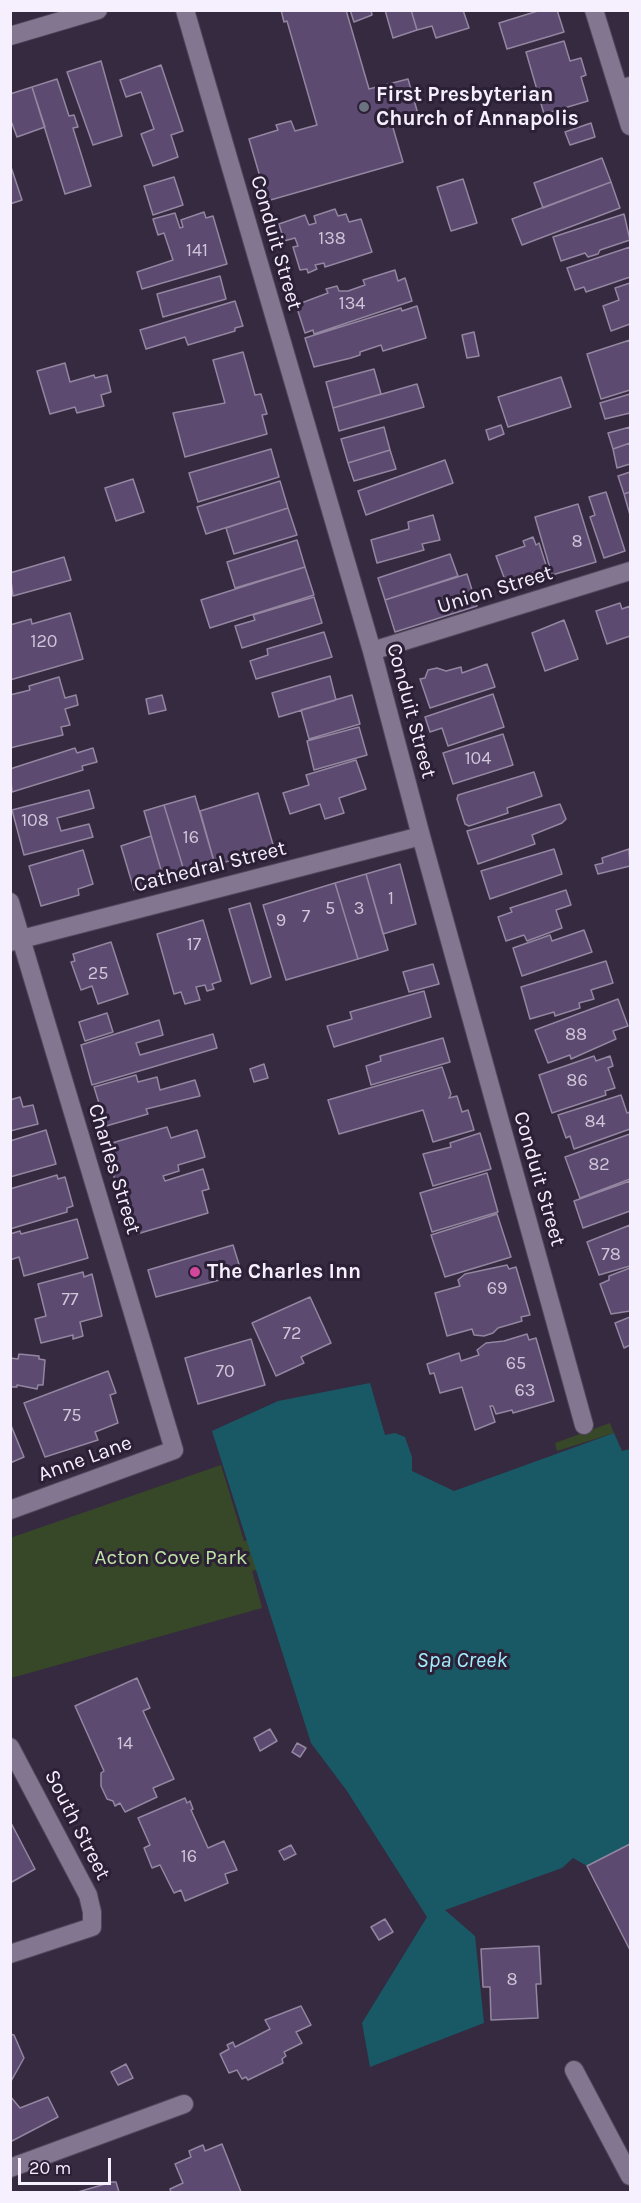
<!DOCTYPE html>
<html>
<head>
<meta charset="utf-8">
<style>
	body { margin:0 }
	#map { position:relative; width:641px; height:2203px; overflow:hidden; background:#352a40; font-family:Karla,sans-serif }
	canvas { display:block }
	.frame { position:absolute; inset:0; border:12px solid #f6effe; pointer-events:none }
	.scale { position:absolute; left:18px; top:2158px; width:93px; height:27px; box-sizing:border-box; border:3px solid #f6effe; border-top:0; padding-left:8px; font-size:18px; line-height:21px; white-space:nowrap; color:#f6effe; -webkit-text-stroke:4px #2b2036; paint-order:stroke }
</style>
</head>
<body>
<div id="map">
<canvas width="641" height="2203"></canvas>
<div class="frame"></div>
<div class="scale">20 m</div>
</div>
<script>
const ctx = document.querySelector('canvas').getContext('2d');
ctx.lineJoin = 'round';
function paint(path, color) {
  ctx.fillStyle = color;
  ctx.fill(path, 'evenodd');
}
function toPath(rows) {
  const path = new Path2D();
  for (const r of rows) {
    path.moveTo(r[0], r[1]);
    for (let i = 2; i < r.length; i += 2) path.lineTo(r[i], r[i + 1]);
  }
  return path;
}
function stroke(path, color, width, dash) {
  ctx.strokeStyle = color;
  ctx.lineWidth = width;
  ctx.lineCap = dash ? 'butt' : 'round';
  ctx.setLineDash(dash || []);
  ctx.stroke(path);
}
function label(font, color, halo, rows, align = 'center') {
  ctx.font = font + ' Karla,sans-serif';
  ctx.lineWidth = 6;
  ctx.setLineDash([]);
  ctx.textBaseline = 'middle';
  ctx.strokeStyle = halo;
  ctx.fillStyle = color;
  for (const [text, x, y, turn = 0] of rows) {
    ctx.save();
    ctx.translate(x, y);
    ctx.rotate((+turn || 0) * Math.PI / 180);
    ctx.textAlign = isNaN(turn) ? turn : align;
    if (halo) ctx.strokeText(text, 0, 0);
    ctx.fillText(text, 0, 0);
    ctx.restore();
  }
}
paint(toPath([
	[610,1423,614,1433,557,1451,555,1443],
	[221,1465,244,1541,260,1538,270,1566,252,1571,262,1608,11,1678,10,1538]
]), '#374828');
paint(toPath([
	[370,1383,385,1435,395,1433,405,1437,412,1457,412,1471,454,1491,614,1433,622,1451,630,1449,630,1844,587,1866,573,1858,562,1868,445,1910,475,1936,484,2023,370,2067,362,2023,427,1917,347,1791,311,1743,212,1431,278,1401]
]), '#195965');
const building = toPath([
	[281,10,346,10,369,89,408,79,418,114,391,121,403,162,267,201,249,139,278,130,276,125,291,121,295,131,317,125,287,21,284,22,281,10],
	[350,10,371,10,372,15,354,22,350,10],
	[385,10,411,10,417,30,393,38,385,10],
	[411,10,463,10,469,28,436,38,432,26,417,30,411,10],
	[541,10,557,10,564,32,507,49,499,23,541,10],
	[564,41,570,61,581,58,586,75,581,77,588,101,544,114,526,52,564,41],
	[101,61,122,136,93,145,67,72,101,61],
	[161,65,183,131,171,135,178,157,153,166,141,134,154,129,141,92,126,97,120,80,161,65],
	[57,79,69,116,74,115,78,127,73,128,91,186,65,194,32,87,57,79],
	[32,87,45,127,17,137,10,118,10,94,32,87],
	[591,123,595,137,570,145,565,132,591,123],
	[602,158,611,182,543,208,534,183,602,158],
	[10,164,22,200,10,204,10,164],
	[174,177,183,205,153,215,144,186,174,177],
	[463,179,477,223,451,231,437,187,463,179],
	[611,182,620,208,522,245,512,219,611,182],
	[335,209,338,216,346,214,349,222,361,219,372,252,325,267,324,263,315,265,317,269,308,273,307,269,300,270,293,247,298,246,295,238,284,241,279,224,305,215,309,225,316,223,314,216,335,209],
	[204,212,206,218,213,216,227,264,142,289,137,272,173,260,164,233,158,235,153,219,175,213,180,228,183,227,181,220,204,212],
	[624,214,630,240,600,250,598,254,588,257,585,253,561,261,553,237,624,214],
	[630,247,630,277,586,292,584,287,575,290,567,268,630,247],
	[395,270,398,281,405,278,412,301,314,334,313,330,305,333,296,305,328,293,326,289,337,286,339,291,348,291,365,285,363,280,395,270],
	[220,276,226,299,163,317,157,294,220,276],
	[630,283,630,324,611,331,603,306,619,300,615,288,630,283],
	[235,301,243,326,235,328,235,331,188,345,185,337,146,349,140,330,235,301],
	[417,306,426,338,383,351,381,345,360,352,360,355,351,358,314,367,305,338,401,308,402,311,417,306],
	[474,332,479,356,467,358,462,335,474,332],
	[630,340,630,390,601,399,587,354,630,340],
	[243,352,255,395,261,394,267,414,262,415,267,434,185,457,173,413,225,403,213,360,243,352],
	[65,363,70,382,94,375,95,378,107,375,111,392,101,395,104,406,77,413,75,407,50,414,37,371,65,363],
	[374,369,381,394,333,408,326,382,374,369],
	[561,377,571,407,508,427,498,397,561,377],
	[417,384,424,407,339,431,333,408,417,384],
	[630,394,630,413,605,419,600,403,630,394],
	[501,425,504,434,489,440,486,430,501,425],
	[384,427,390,450,348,463,341,439,384,427],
	[630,427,630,443,613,449,608,433,630,427],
	[630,443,630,464,617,468,613,449,630,443],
	[271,449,279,477,198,502,189,473,271,449],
	[390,450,396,469,354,481,348,463,390,450],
	[445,460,453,483,366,515,358,491,445,460],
	[630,472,630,492,624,494,618,476,630,472],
	[133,479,144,512,116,521,105,488,133,479],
	[280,481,288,508,206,534,197,507,280,481],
	[606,492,625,551,604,558,590,517,595,515,589,497,606,492],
	[630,492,630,515,624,494,630,492],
	[578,504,596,562,552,575,535,517,578,504],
	[288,508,297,535,234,554,226,528,288,508],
	[433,515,440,540,422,544,424,550,377,563,371,540,409,529,408,522,433,515],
	[533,537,536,545,539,543,547,568,530,574,532,580,513,587,510,578,505,580,496,556,525,546,523,541,533,537],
	[297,540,305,567,235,588,227,562,297,540],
	[450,554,458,576,385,600,378,578,450,554],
	[64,557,71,580,13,596,10,573,64,557],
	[305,567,314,595,210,628,201,600,305,567],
	[467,574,477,606,395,632,385,600,467,574],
	[314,597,322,623,242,648,235,626,255,620,253,615,314,597],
	[620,603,622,609,630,606,630,636,607,644,596,611,620,603],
	[70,613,83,659,10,680,10,625,31,619,32,624,70,613],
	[564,620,578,659,545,671,532,633,564,620],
	[324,632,332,657,256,679,250,661,268,655,267,649,324,632],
	[487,664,495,687,430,708,420,679,425,678,428,670,437,668,446,671,461,667,462,673,487,664],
	[330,676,336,700,279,717,272,693,330,676],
	[59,677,65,698,76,695,78,705,65,709,70,725,61,727,63,735,10,748,10,695,30,690,29,686,59,677],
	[493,694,504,727,448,746,442,728,430,732,425,717,493,694],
	[162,695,166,710,149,714,146,699,162,695],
	[352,695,360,724,309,739,301,710,352,695],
	[359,727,367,755,314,770,307,741,359,727],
	[503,734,513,765,453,784,443,753,503,734],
	[75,748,77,753,93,748,97,762,82,766,83,770,12,792,10,769,75,748],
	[356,760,366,789,339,798,344,813,325,819,320,804,290,814,283,793,309,785,306,775,356,760],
	[534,772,542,796,507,808,508,813,469,826,465,824,457,799,458,795,534,772],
	[89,790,94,808,57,818,61,831,89,824,93,837,24,855,12,810,89,790],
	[258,793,274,848,215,865,200,811,258,793],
	[195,796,215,865,185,874,164,805,195,796],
	[560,804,566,819,562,823,532,835,535,844,478,864,467,831,560,804],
	[164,805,185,874,164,880,144,811,164,805],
	[151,836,164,880,134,890,121,846,151,836],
	[554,849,562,874,490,899,481,871,554,849],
	[629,849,630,866,598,874,595,865,603,863,602,858,629,849],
	[83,850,93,884,78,889,79,895,41,906,29,866,83,850],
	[400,864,416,924,383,934,366,874,400,864],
	[366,874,388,950,358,959,335,883,366,874],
	[335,883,358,959,286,980,263,905,335,883],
	[566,890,571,905,556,910,562,928,527,941,524,935,506,941,498,917,512,912,510,908,566,890],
	[250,903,271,977,251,984,229,909,250,903],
	[203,920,221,981,212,984,214,989,207,991,205,985,196,987,200,1000,185,1004,181,992,174,994,157,934,203,920],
	[584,930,592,952,522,976,513,948,550,935,552,941,584,930],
	[111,942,128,994,98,1004,92,986,81,990,71,962,75,961,73,954,111,942],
	[606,961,613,983,591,990,594,999,579,1003,580,1008,555,1016,554,1012,530,1019,521,987,606,961],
	[433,964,439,984,409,992,403,972,433,964],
	[424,991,431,1017,334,1047,327,1026,352,1019,350,1012,424,991],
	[618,999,628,1026,613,1031,616,1039,571,1059,570,1055,548,1063,535,1030,618,999],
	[107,1013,113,1032,85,1041,79,1022,107,1013],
	[159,1020,163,1035,136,1043,140,1055,213,1034,217,1048,92,1085,81,1045,159,1020],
	[443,1038,450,1062,371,1085,366,1066,381,1061,380,1056,443,1038],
	[594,1056,596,1061,610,1056,613,1066,608,1068,615,1088,605,1091,606,1095,552,1113,539,1075,594,1056],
	[264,1064,268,1078,254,1082,250,1069,264,1064],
	[442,1067,451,1094,449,1098,457,1096,462,1112,468,1110,474,1130,433,1142,423,1110,339,1134,328,1100,442,1067],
	[136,1075,138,1082,157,1077,160,1090,195,1080,200,1096,146,1109,148,1114,106,1126,94,1087,136,1075],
	[621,1095,627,1113,630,1112,630,1129,574,1149,570,1136,566,1138,558,1115,621,1095],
	[20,1097,23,1107,33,1105,38,1124,10,1131,10,1100,20,1097],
	[167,1127,171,1138,197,1130,205,1157,178,1165,179,1171,163,1176,165,1181,203,1169,209,1189,202,1191,208,1213,137,1234,130,1213,125,1215,105,1145,167,1127],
	[46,1130,56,1164,10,1177,10,1141,46,1130],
	[480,1133,491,1169,433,1186,423,1154,451,1147,450,1143,480,1133],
	[630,1134,630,1179,580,1198,565,1157,630,1134],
	[487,1173,498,1212,432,1232,420,1193,487,1173],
	[57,1175,58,1179,65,1177,73,1206,67,1208,67,1212,10,1229,10,1189,57,1175],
	[630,1181,630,1211,583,1228,574,1201,630,1181],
	[497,1214,511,1257,445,1277,431,1235,497,1214],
	[77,1219,88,1258,24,1276,19,1257,10,1260,10,1234,20,1231,21,1234,77,1219],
	[630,1225,630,1266,599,1275,587,1242,630,1225],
	[233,1245,242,1274,156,1297,148,1270,233,1245],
	[507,1265,509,1269,516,1267,530,1315,521,1317,522,1321,498,1328,493,1333,484,1336,474,1335,472,1329,447,1336,435,1293,460,1286,458,1280,465,1274,507,1265],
	[630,1268,630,1311,611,1314,600,1284,609,1280,609,1276,630,1268],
	[83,1272,84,1277,92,1274,102,1316,80,1322,83,1336,73,1339,73,1335,41,1343,35,1319,46,1316,38,1284,83,1272],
	[310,1297,331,1343,301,1357,304,1363,276,1376,252,1323,310,1297],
	[630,1317,630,1345,624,1348,615,1323,630,1317],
	[527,1334,529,1340,536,1338,554,1401,513,1413,512,1410,496,1414,493,1406,490,1406,495,1422,475,1430,462,1387,440,1393,434,1373,430,1374,427,1364,459,1353,461,1361,479,1355,477,1350,486,1343,504,1341,527,1334],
	[251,1339,265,1385,198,1404,185,1358,251,1339],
	[19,1354,39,1356,39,1359,45,1360,43,1385,38,1385,37,1389,17,1385,17,1387,10,1387,10,1358,18,1359,19,1354],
	[108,1371,116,1393,110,1395,118,1423,95,1432,98,1440,45,1457,24,1403,108,1371],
	[10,1423,24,1457,10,1463,10,1423],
	[137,1678,150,1708,143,1711,174,1779,153,1788,157,1797,125,1812,120,1803,115,1806,113,1801,107,1799,101,1786,101,1773,104,1771,75,1706,137,1678],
	[270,1729,277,1741,260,1751,254,1738,270,1729],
	[297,1743,306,1748,300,1757,292,1752,297,1743],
	[185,1798,187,1803,190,1801,193,1809,191,1810,208,1848,224,1841,237,1870,225,1874,228,1883,185,1901,181,1890,174,1893,160,1865,152,1868,144,1848,150,1845,138,1818,185,1798],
	[10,1821,35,1869,10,1883,10,1821],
	[630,1844,630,1950,587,1866,630,1844],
	[291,1845,296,1854,284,1860,279,1851,291,1845],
	[385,1919,393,1932,379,1940,371,1927,385,1919],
	[539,1946,541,1984,536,1984,538,2018,491,2020,490,1987,483,1987,481,1949,539,1946],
	[301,2006,311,2025,296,2032,302,2043,284,2052,286,2056,282,2059,283,2063,248,2080,246,2077,242,2079,237,2070,229,2073,220,2054,229,2049,227,2045,233,2042,235,2047,270,2029,265,2020,301,2006],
	[10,2034,14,2035,24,2058,10,2083,10,2034],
	[126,2064,133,2078,118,2085,111,2072,126,2064],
	[10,2096,20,2108,48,2097,58,2117,10,2142,10,2096],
	[222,2144,241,2192,171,2192,170,2189,183,2183,175,2164,191,2157,189,2151,198,2147,203,2145,205,2151,222,2144],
	[112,2182,116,2182,119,2192,78,2192,112,2182]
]);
paint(building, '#5d4a70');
stroke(building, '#9386a1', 1.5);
const lane = toPath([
	[618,88,630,85]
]);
const street = toPath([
	[185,10,372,651,421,836,584,1425],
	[594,10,630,126],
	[372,651,630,571],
	[10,902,174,1450,10,1510],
	[10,942,421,836],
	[10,1747,88,1895,92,1912,92,1927,10,1954],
	[574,2070,630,2176],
	[10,2168,184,2104]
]);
const secondary = toPath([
	[10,36,98,10]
]);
stroke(lane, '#51475b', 18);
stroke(street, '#51475b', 20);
stroke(secondary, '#51475b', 20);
stroke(lane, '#837690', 16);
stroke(street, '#837690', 18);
stroke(secondary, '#837690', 18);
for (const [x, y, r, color] of [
	[364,107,6,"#6b7280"],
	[195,1272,6,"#d1479c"]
]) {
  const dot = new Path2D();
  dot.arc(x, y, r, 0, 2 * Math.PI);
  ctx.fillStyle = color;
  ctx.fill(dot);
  stroke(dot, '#2b2036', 2);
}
label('18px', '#d0c6da', null, [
	["138",332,239],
	["141",197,251],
	["134",352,304],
	["8",577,542],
	["120",44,642],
	["104",478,759],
	["108",35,821],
	["16",191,838],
	["1",391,899],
	["5",330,909],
	["3",359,909],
	["7",306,917],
	["9",281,921],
	["17",194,945],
	["25",98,974],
	["88",576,1035],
	["86",577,1081],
	["84",595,1122],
	["82",599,1165],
	["78",611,1255],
	["69",497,1289],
	["77",70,1300],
	["72",292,1334],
	["65",516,1364],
	["70",225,1372],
	["63",525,1391],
	["75",72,1416],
	["14",125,1744],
	["16",189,1857],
	["8",512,1980]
]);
label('bold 21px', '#f6effe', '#2b2036', [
	["First Presbyterian",376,95],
	["Church of Annapolis",376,119],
	["The Charles Inn",207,1272]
], 'left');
label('21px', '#f6effe', '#2b2036', [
	["Conduit Street",276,243,74],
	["Union Street",495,590,-17],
	["Conduit Street",411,711,75],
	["Cathedral Street",210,867,-14],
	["Charles Street",114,1169,73],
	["Conduit Street",539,1179,74],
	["Anne Lane",85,1459,-20],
	["South Street",77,1825,63]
]);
label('21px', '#bee3a2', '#2b2036', [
	["Acton Cove Park",171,1558]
]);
label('italic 22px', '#a2ecfd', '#2b2036', [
	["Spa Creek",462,1661]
]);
</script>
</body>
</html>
